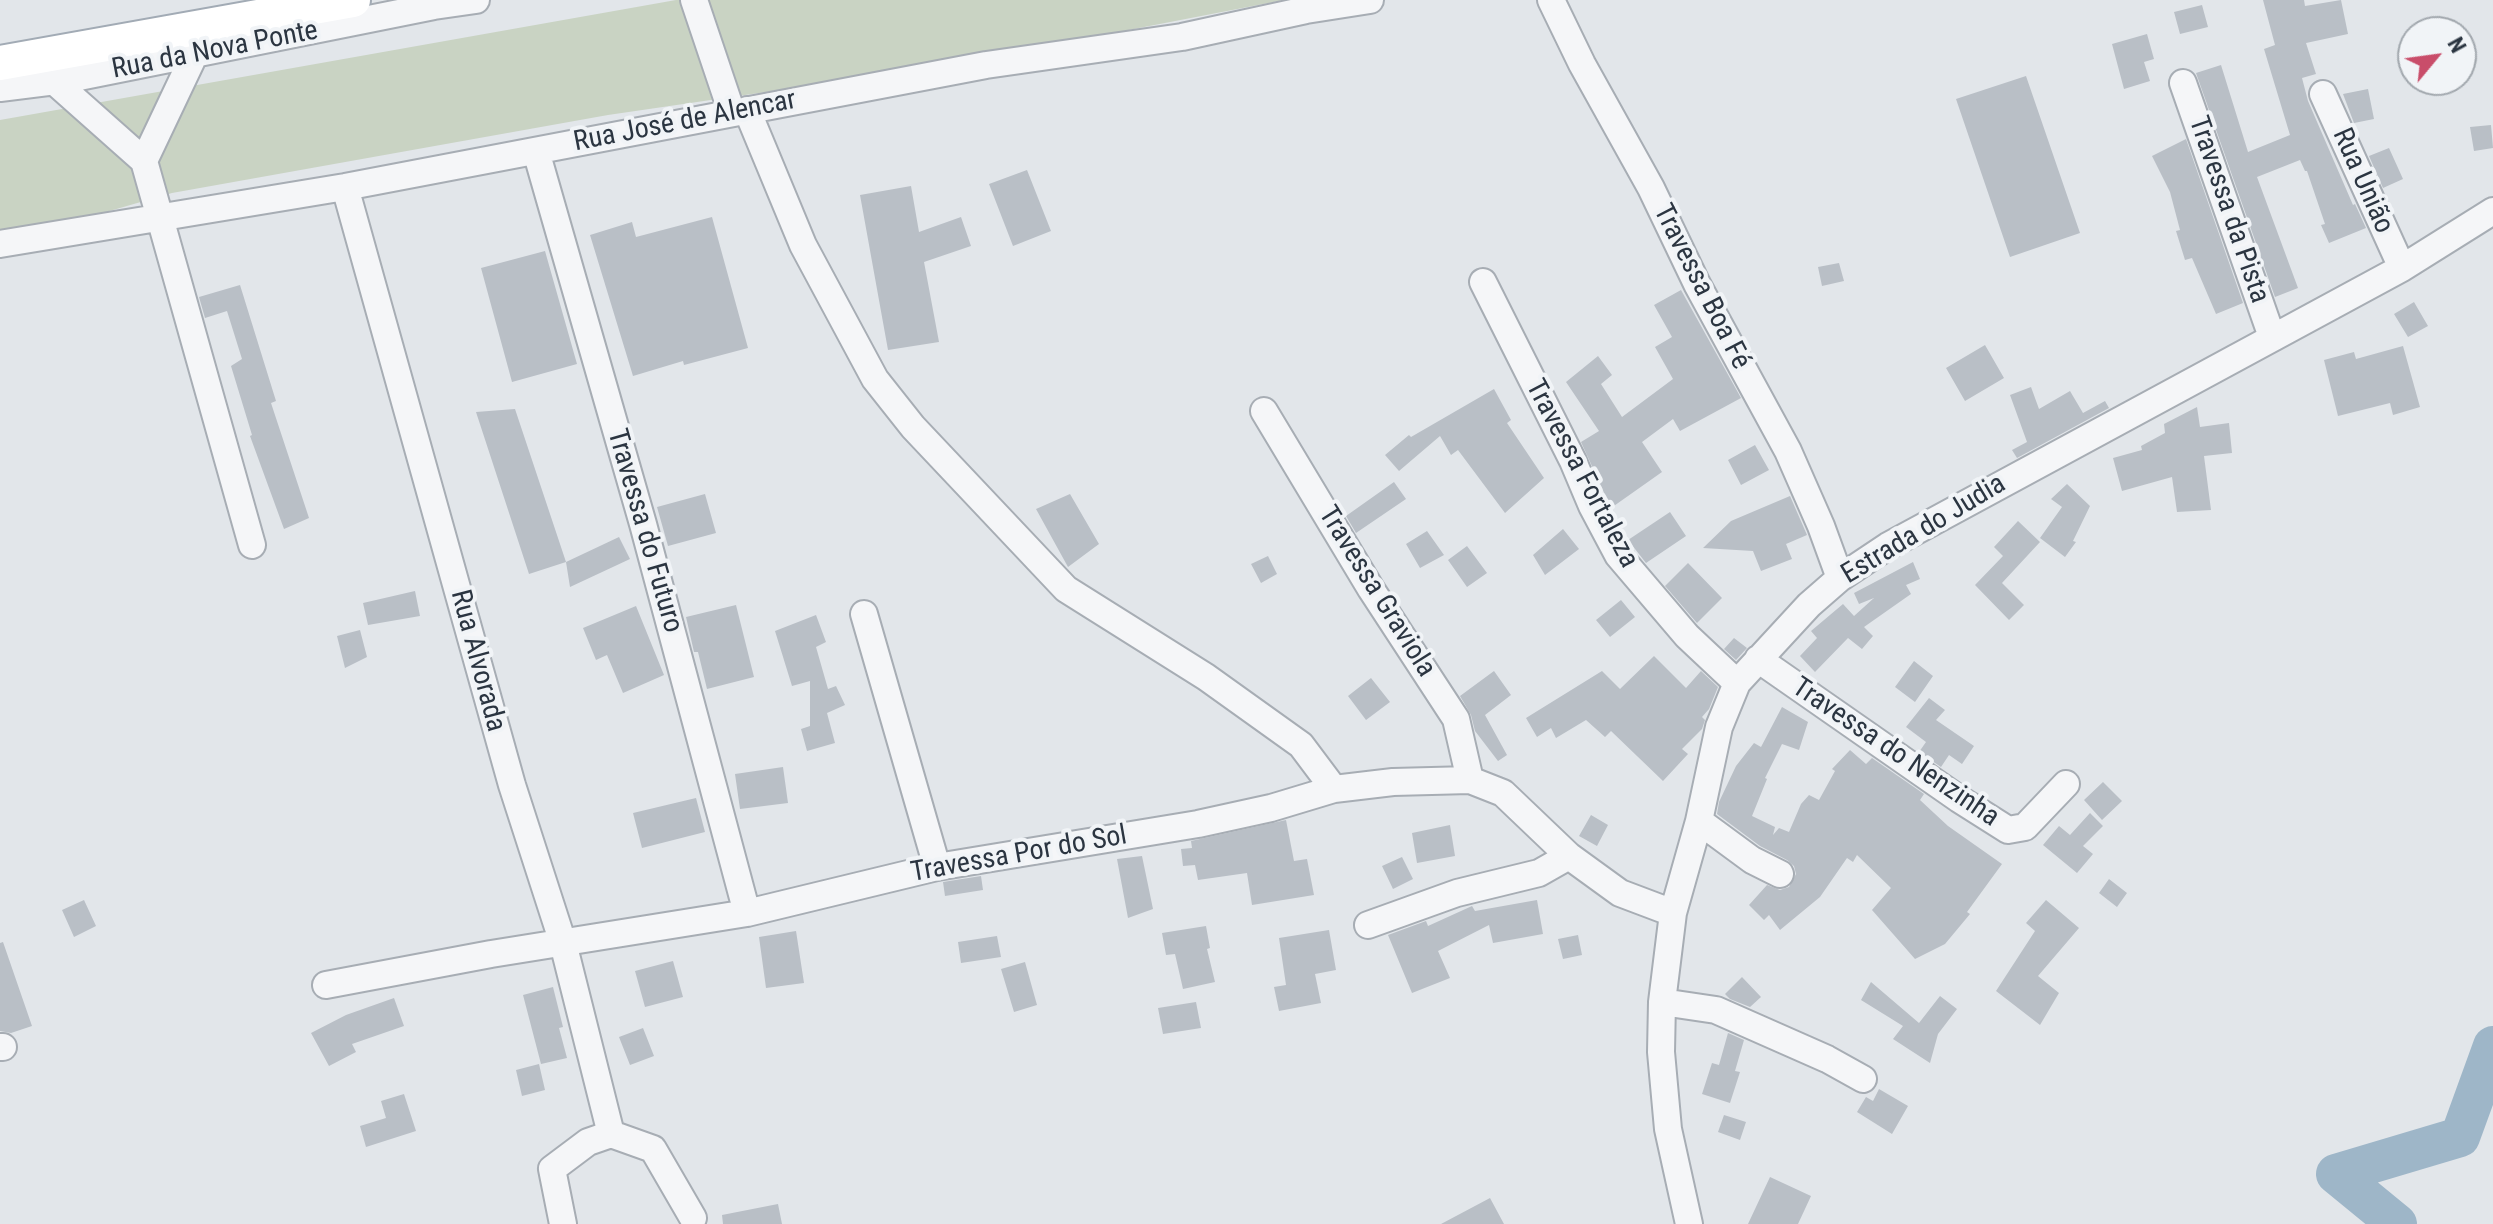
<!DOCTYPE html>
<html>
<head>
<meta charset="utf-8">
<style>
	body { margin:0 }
	#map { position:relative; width:2493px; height:1224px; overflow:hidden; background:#e2e6ea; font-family:"Roboto Condensed",sans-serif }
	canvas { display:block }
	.north { position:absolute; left:2397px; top:16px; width:80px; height:80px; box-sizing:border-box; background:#f1f4f7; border:2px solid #a2a8ae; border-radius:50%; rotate:61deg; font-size:22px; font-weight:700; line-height:32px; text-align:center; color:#2b3541 }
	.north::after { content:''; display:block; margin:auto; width:28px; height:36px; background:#c94d6a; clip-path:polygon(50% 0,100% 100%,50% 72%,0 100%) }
</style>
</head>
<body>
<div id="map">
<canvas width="2493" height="1224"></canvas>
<div class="north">N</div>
</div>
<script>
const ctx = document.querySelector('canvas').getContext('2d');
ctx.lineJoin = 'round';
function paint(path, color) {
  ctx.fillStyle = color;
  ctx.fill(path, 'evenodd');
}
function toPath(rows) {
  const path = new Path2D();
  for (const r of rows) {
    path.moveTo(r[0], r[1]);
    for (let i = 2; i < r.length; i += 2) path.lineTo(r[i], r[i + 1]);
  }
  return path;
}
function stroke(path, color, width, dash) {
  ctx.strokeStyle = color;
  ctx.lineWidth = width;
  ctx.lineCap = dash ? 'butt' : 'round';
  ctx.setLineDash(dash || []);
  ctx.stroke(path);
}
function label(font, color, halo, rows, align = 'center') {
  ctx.font = font + ' "Roboto Condensed",sans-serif';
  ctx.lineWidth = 8;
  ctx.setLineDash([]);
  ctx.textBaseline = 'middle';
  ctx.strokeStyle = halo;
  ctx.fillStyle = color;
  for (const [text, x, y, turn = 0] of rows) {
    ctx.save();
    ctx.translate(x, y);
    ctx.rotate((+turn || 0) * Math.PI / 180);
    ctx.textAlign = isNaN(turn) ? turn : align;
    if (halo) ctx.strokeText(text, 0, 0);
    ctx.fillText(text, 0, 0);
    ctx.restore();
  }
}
paint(toPath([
	[676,0,1284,0,937,67,608,115,172,193,106,212,0,232,0,120]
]), '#c9d3c3');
stroke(toPath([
	[2397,1224,2336,1174,2460,1137,2493,1046]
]), '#9eb6c8', 40);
paint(toPath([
	[2263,0,2304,0,2305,6,2341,0,2348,34,2306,43,2316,74,2302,78,2308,101,2353,205,2355,204,2366,228,2329,243,2321,225,2325,224,2307,171,2305,171,2300,160,2257,177,2298,288,2275,297,2196,73,2221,65,2248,152,2290,135,2264,49,2275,45],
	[2202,5,2208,27,2180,34,2174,12],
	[2147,34,2154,59,2144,62,2150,81,2124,89,2112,44],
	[2026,76,2080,233,2010,257,1956,99],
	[2368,89,2374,119,2354,123,2343,94],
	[2491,125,2493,148,2474,151,2470,127],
	[2186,139,2243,303,2216,314,2192,258,2185,260,2176,231,2180,230,2170,192,2152,156],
	[2389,148,2403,179,2383,188,2369,156],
	[1027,170,1051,231,1013,246,989,184],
	[911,186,919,232,961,217,971,246,924,262,939,342,888,350,860,195],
	[712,217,748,348,684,365,683,361,633,376,590,235,632,222,636,237],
	[545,251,577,364,512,382,481,268],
	[1839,263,1844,281,1822,286,1818,267],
	[240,285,276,401,271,403,309,518,284,529,250,436,252,435,231,366,242,359,227,311,205,318,199,297],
	[1681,290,1741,398,1680,431,1673,419,1642,442,1662,472,1611,508,1581,442,1599,431,1566,382,1598,356,1612,375,1601,384,1622,417,1673,379,1655,347,1672,337,1654,305],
	[2414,302,2428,326,2408,337,2394,314],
	[1985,345,2004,378,1965,401,1946,368],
	[2403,346,2420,407,2393,415,2390,403,2338,416,2324,360,2354,352,2356,359],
	[2031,387,2039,409,2070,391,2083,413,2105,401,2109,408,2017,458,2012,450,2027,442,2010,395],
	[1494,389,1511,420,1507,423,1544,478,1505,513,1458,450,1451,455,1440,436,1399,471,1385,455,1409,435,1411,437],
	[2197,407,2200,427,2229,423,2232,453,2204,456,2211,510,2177,512,2172,477,2122,491,2113,458,2142,450,2141,446,2165,433,2164,424],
	[515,409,566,562,529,574,476,412],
	[1755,445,1769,470,1741,485,1728,460],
	[1394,482,1406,499,1356,533,1346,516],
	[2067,484,2090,506,2073,541,2076,542,2065,557,2040,538,2062,507,2051,499],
	[705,494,716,533,668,546,657,507],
	[1070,494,1099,544,1068,567,1036,509],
	[1790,496,1807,535,1786,544,1792,559,1761,571,1753,551,1703,548,1731,521],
	[1670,512,1686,536,1646,563,1628,540],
	[2018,521,2040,542,2002,583,2024,605,2009,620,1975,585,2003,556,1994,547],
	[1563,529,1579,549,1545,575,1533,555],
	[1427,531,1444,555,1420,568,1406,544],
	[619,537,630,559,570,587,566,562],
	[1467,546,1487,573,1467,587,1448,560],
	[1268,556,1277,574,1261,583,1251,564],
	[1913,562,1920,579,1906,585,1911,594,1864,627,1873,636,1862,649,1848,638,1815,672,1800,656,1817,638,1811,631,1843,604,1854,616,1874,598,1859,604,1854,593],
	[1688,563,1722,598,1697,623,1665,586],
	[415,591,420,616,368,625,363,603],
	[1621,600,1635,617,1610,637,1596,620],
	[736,605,754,677,707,689,698,652,694,652,686,617],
	[636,606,664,675,623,693,607,655,596,660,583,628],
	[816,615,826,642,816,647,828,689,836,686,845,705,827,713,835,743,807,751,801,729,810,726,810,681,792,686,775,631],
	[360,630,367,657,345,668,337,636],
	[1734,638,1747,648,1736,660,1724,649],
	[1654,656,1686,688,1701,671,1718,687,1709,709,1702,717,1705,720,1702,729,1682,749,1688,754,1663,781,1611,731,1605,737,1586,720,1556,738,1551,728,1537,737,1526,718,1602,671,1620,689],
	[1914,661,1933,676,1915,702,1895,687],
	[1494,671,1511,695,1485,715,1507,755,1498,761,1475,731,1471,715,1460,696],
	[1371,678,1390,702,1366,720,1348,696],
	[1929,698,1945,710,1936,720,1974,746,1962,764,1949,755,1941,767,1919,752,1926,742,1906,727],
	[1782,707,1808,722,1799,750,1782,744,1765,778,1767,779,1752,816,1775,827,1773,835,1779,828,1789,832,1801,804,1809,795,1819,800,1835,771,1832,769,1850,750,1866,764,1872,758,1924,794,1920,800,1948,826,2002,864,1967,912,1970,914,1945,944,1915,959,1872,910,1891,888,1857,855,1853,862,1847,858,1820,897,1780,930,1769,915,1764,920,1749,905,1767,885,1780,890,1789,887,1796,874,1794,866,1787,860,1760,846,1717,814,1719,802,1736,766,1754,743,1761,747],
	[783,767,788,803,740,809,735,774],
	[2103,782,2122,801,2102,820,2084,800],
	[696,798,705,832,642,848,633,813],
	[2090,813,2103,826,2083,846,2093,854,2077,873,2043,845,2059,826,2070,835],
	[1591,815,1608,825,1597,846,1579,836],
	[1286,820,1294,861,1307,859,1314,895,1252,905,1247,873,1198,880,1195,865,1183,866,1181,849,1192,848,1191,841],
	[1450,825,1455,856,1417,863,1412,833],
	[1142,856,1153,909,1128,918,1117,859],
	[1402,857,1413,879,1393,889,1382,866],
	[981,876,983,890,945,896,943,882],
	[2109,879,2127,893,2117,907,2099,893],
	[84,900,96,926,74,937,62,910],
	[1537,900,1543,934,1493,943,1489,925,1438,951,1450,978,1412,993,1388,935,1426,921,1428,926,1472,906,1475,911],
	[2046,900,2079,928,2038,976,2059,993,2040,1025,1996,991,2035,931,2026,923],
	[1206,926,1210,948,1207,949,1215,982,1183,989,1175,954,1166,955,1162,933],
	[1329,930,1336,970,1315,974,1321,1003,1279,1011,1274,987,1286,985,1279,938],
	[796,931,804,983,766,988,759,937],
	[1578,935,1582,955,1563,959,1558,939],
	[997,936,1001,957,961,963,958,942],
	[3,942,32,1026,11,1033,0,1031,0,943],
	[673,961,683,997,645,1007,635,971],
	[1025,962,1037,1005,1014,1012,1001,969],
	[1742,977,1761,997,1750,1007,1730,999,1725,994],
	[1871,982,1919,1023,1940,996,1957,1009,1938,1034,1930,1063,1893,1039,1903,1026,1861,1000],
	[553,987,563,1027,559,1028,567,1058,541,1064,523,995],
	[394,998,404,1026,352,1044,356,1052,329,1066,311,1033,346,1015],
	[1196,1002,1201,1028,1163,1034,1158,1008],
	[643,1028,654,1056,630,1065,619,1037],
	[1728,1033,1744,1040,1735,1071,1740,1072,1730,1103,1702,1094,1712,1063,1719,1065],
	[539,1064,545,1090,522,1096,516,1070],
	[1879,1089,1908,1106,1892,1134,1857,1112,1866,1097,1873,1101],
	[404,1094,416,1131,366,1147,360,1126,386,1118,381,1101],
	[1724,1115,1746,1122,1740,1140,1718,1132],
	[1770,1177,1811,1196,1798,1224,1748,1224],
	[1490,1198,1504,1224,1441,1224],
	[778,1204,782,1224,723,1224,722,1215]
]), '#b9bfc6');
const minor = toPath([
	[694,0,732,113],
	[1551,0,1582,64,1651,188,1697,284,1788,451,1821,526,1840,578],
	[28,58,144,161,252,545],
	[2183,83,2272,337],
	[0,88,64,80,434,6,476,0],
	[2323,94,2402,268],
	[747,110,803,245,875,379,913,427,1066,589,1206,677,1301,745,1334,789],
	[536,151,643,524,747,913],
	[144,161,199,45],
	[345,187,512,785,563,943,611,1134],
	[0,244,345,187,986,65,1182,37,1306,10,1370,0],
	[1483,282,1573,461,1592,506,1618,555,1687,636,1737,683],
	[1264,411,1371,589,1456,719,1470,780],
	[864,614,937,867],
	[1758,659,1959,799,2008,830,2025,827,2066,784],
	[1699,821,1752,860,1780,874],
	[1368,925,1457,893,1539,873,1569,856],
	[326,985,491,954,747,913,937,867,1198,824,1271,808,1334,789,1393,782,1470,780,1503,793,1569,856,1620,893,1673,913],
	[1662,1002,1716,1010,1827,1059,1863,1079],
	[0,1047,3,1047],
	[563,1224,552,1169,588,1142,611,1134,653,1149,693,1218],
	[1689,1224,1668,1129,1661,1052,1662,1002,1673,913,1699,821,1719,727,1737,683,1809,605,1840,578,1888,546,2402,268,2493,211]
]);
const major = toPath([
	[0,63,353,0]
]);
stroke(minor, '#a7adb4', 30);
stroke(major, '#a2abb5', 38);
stroke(minor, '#f5f6f8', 26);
stroke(major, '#fff', 34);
label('28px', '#2b3541', '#f1f4f7', [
	["Rua da Nova Ponte",215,51,-11],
	["Rua José de Alencar",685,122,-11],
	["Rua União",2362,181,66],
	["Travessa da Pista",2228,210,71],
	["Travessa Boa Fé",1701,287,63],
	["Travessa Fortaleza",1581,474,62],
	["Estrada do Judia",1924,530,-31],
	["Travessa do Futuro",644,531,74],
	["Travessa Graviola",1376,592,58],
	["Rua Alvorada",477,661,75],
	["Travessa do Nenzinha",1895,753,34],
	["Travessa Por do Sol",1019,855,-10]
]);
</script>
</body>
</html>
